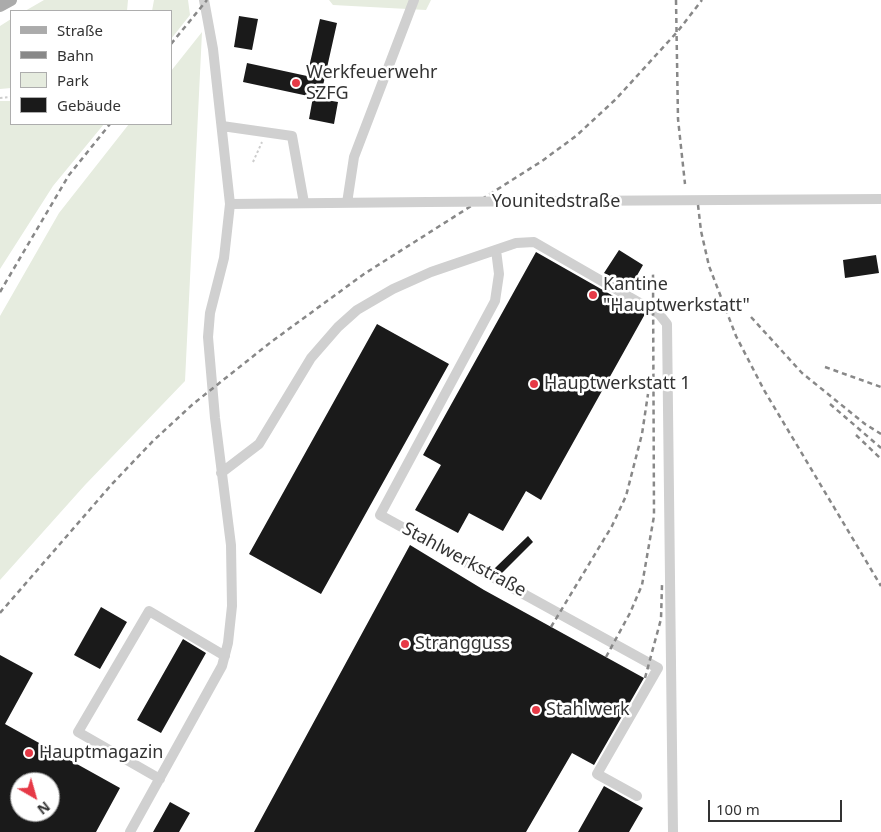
<!DOCTYPE html>
<html>
<head>
<meta charset="utf-8">
<style>
	body { margin:0 }
	#map { position:relative; width:881px; height:832px; overflow:hidden; background:#fff; font-family:"Noto Sans",sans-serif }
	canvas { display:block }
	.legend { position:absolute; left:10px; top:10px; width:162px; height:115px; box-sizing:border-box; background:#fff; border:1px solid #adadad; margin:0; padding:6px 9px; list-style:none; font-size:15px; color:#333 }
	.legend li { display:flex; align-items:center; gap:10px; height:25px }
	.legend b { width:25px; border:1px solid #adadad }
	.north { position:absolute; left:10px; top:772px; width:50px; height:50px; box-sizing:border-box; background:#fff; border:1px solid #adadad; border-radius:50%; rotate:142deg; font-size:14px; font-weight:700; line-height:20px; text-align:center; color:#333 }
	.north::after { content:''; display:block; margin:auto; width:18px; height:22px; background:#e63946; clip-path:polygon(50% 0,100% 100%,50% 72%,0 100%) }
	.scale { position:absolute; left:708px; top:800px; width:134px; height:22px; box-sizing:border-box; border:2px solid #333; border-top:0; padding-left:6px; font-size:15px; line-height:18px; white-space:nowrap; color:#333; -webkit-text-stroke:4px #fff; paint-order:stroke }
</style>
</head>
<body>
<div id="map">
<canvas width="881" height="832"></canvas>
<ul class="legend">
<li><b style="height:6px;background:#ababab"></b>Straße</li>
<li><b style="height:6px;background:#888"></b>Bahn</li>
<li><b style="height:14px;background:#e6ecdf"></b>Park</li>
<li><b style="height:14px;background:#1a1a1a"></b>Gebäude</li>
</ul>
<div class="north">N</div>
<div class="scale">100 m</div>
</div>
<script>
const ctx = document.querySelector('canvas').getContext('2d');
ctx.lineJoin = 'round';
function paint(path, color) {
  ctx.fillStyle = color;
  ctx.fill(path, 'evenodd');
}
function toPath(rows) {
  const path = new Path2D();
  for (const r of rows) {
    path.moveTo(r[0], r[1]);
    for (let i = 2; i < r.length; i += 2) path.lineTo(r[i], r[i + 1]);
  }
  return path;
}
function stroke(path, color, width, dash) {
  ctx.strokeStyle = color;
  ctx.lineWidth = width;
  ctx.lineCap = dash ? 'butt' : 'round';
  ctx.setLineDash(dash || []);
  ctx.stroke(path);
}
function label(font, color, halo, rows, align = 'center') {
  ctx.font = font + ' "Noto Sans",sans-serif';
  ctx.lineWidth = 5;
  ctx.setLineDash([]);
  ctx.textBaseline = 'middle';
  ctx.strokeStyle = halo;
  ctx.fillStyle = color;
  for (const [text, x, y, turn = 0] of rows) {
    ctx.save();
    ctx.translate(x, y);
    ctx.rotate((+turn || 0) * Math.PI / 180);
    ctx.textAlign = isNaN(turn) ? turn : align;
    if (halo) ctx.strokeText(text, 0, 0);
    ctx.fillText(text, 0, 0);
    ctx.restore();
  }
}
paint(toPath([
	[44,0,128,0,127,11,25,11],
	[154,0,188,0,190,15,171,39,171,11,152,11],
	[329,0,431,0,426,10,333,5],
	[11,19,11,88,0,89,0,26],
	[202,32,185,381,85,485,0,580,0,316,59,213,129,124,171,124,171,71],
	[0,101,11,101,11,124,104,124,53,186,0,269]
]), '#e6ecdf');
paint(toPath([
	[239,16,258,19,252,50,234,47],
	[320,19,337,23,320,99,338,102,334,124,309,119,313,97,243,82,247,63,307,76],
	[619,250,643,265,631,286,604,273],
	[536,252,645,314,541,500,526,491,503,531,469,513,458,533,415,510,441,465,423,455],
	[876,255,879,273,845,278,843,260],
	[377,324,449,364,321,594,249,554],
	[528,536,533,542,501,574,496,571,494,569],
	[410,545,484,590,644,678,594,765,572,753,526,832,254,832],
	[101,607,127,622,100,669,74,655],
	[183,639,206,653,161,733,137,720],
	[0,655,33,673,5,724,120,788,96,832,0,832],
	[20,782,50,782,50,812,20,812],
	[604,786,643,808,629,832,578,832],
	[170,802,190,813,179,832,153,832]
]), '#1a1a1a');
stroke(toPath([
	[0,98,11,97],
	[253,162,262,142]
]), '#cdcdcd', 2, [2.5, 2.5]);
stroke(toPath([
	[222,126,292,136,304,203],
	[562,201,881,199],
	[347,203,354,157,414,0],
	[230,204,428,202],
	[496,250,499,274,495,301,380,515,658,668,597,774,637,796],
	[221,473,259,444,311,358,338,327,357,310,393,289,431,272,516,243,534,242,659,314,667,324,673,832],
	[160,779,78,732,149,611,225,656],
	[130,832,222,666,228,643,232,606,231,545,215,418,208,337,210,313,224,258,230,204,213,49,204,0]
]), '#d0d0d0', 10);
stroke(toPath([
	[0,6,11,0]
]), '#ababab', 12);
stroke(toPath([
	[676,0,678,119,685,184],
	[171,44,207,0],
	[698,205,701,231,709,266,736,336,764,390,881,586],
	[0,292,69,175,110,124],
	[751,317,802,373,865,424,881,434],
	[825,367,881,387],
	[830,404,881,448],
	[856,435,881,459],
	[0,613,112,484,153,441,193,404,271,342,364,274,542,161,576,136,616,99,678,31,702,0],
	[551,627,612,526,626,496,642,434,648,394],
	[606,657,630,613,642,585,654,516,653,273],
	[645,678,661,619,662,585]
]), '#888', 2.5, [5, 4]);
stroke(toPath([
	[428,202,562,201]
]), '#d0d0d0', 10);
for (const [x, y, r, color] of [
	[296,83,5,"#e63946"],
	[593,295,5,"#e63946"],
	[534,384,5,"#e63946"],
	[405,644,5,"#e63946"],
	[536,710,5,"#e63946"],
	[29,753,5,"#e63946"]
]) {
  const dot = new Path2D();
  dot.arc(x, y, r, 0, 2 * Math.PI);
  ctx.fillStyle = color;
  ctx.fill(dot);
  stroke(dot, '#fff', 2);
}
label('18px', '#333', '#fff', [
	["Werkfeuerwehr",306,73],
	["SZFG",306,94],
	["Kantine",603,285],
	["\"Hauptwerkstatt\"",603,306],
	["Hauptwerkstatt 1",544,384],
	["Strangguss",415,644],
	["Stahlwerk",546,710],
	["Hauptmagazin",39,753]
], 'left');
label('18px', '#333', '#fff', [
	["Younitedstraße",556,202],
	["Stahlwerkstraße",464,560,28]
]);
</script>
</body>
</html>
